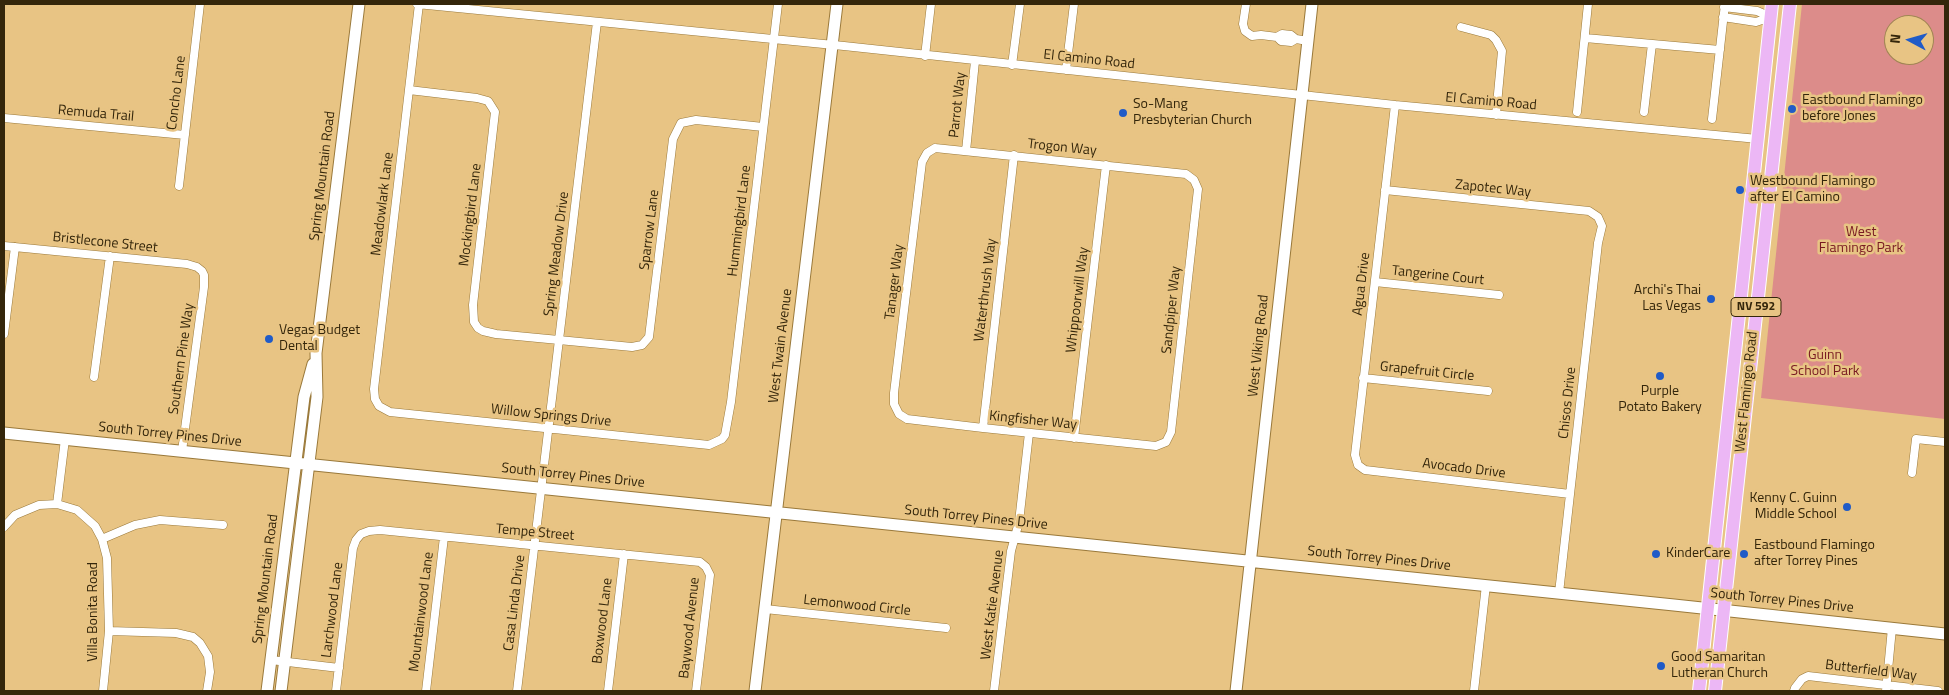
<!DOCTYPE html>
<html>
<head>
<meta charset="utf-8">
<style>
	body { margin:0 }
	#map { position:relative; width:1949px; height:695px; overflow:hidden; background:#e8c484; font-family:"Titillium Web",sans-serif }
	canvas { display:block }
	.frame { position:absolute; inset:0; border:5px solid #34260b; pointer-events:none }
	.north { position:absolute; left:1884px; top:15px; width:50px; height:50px; box-sizing:border-box; background:#e8c484; border:1px solid #a08554; border-radius:50%; rotate:276deg; font-size:14px; font-weight:700; line-height:20px; text-align:center; color:#34260b }
	.north::after { content:''; display:block; margin:auto; width:18px; height:22px; background:#205bc7; clip-path:polygon(50% 0,100% 100%,50% 72%,0 100%) }
</style>
</head>
<body>
<div id="map">
<canvas width="1949" height="695"></canvas>
<div class="frame"></div>
<div class="north">N</div>
</div>
<script>
const ctx = document.querySelector('canvas').getContext('2d');
ctx.lineJoin = 'round';
function paint(path, color) {
  ctx.fillStyle = color;
  ctx.fill(path, 'evenodd');
}
function toPath(rows) {
  const path = new Path2D();
  for (const r of rows) {
    path.moveTo(r[0], r[1]);
    for (let i = 2; i < r.length; i += 2) path.lineTo(r[i], r[i + 1]);
  }
  return path;
}
function stroke(path, color, width, dash) {
  ctx.strokeStyle = color;
  ctx.lineWidth = width;
  ctx.lineCap = dash ? 'butt' : 'round';
  ctx.setLineDash(dash || []);
  ctx.stroke(path);
}
function label(font, color, halo, rows, align = 'center') {
  ctx.font = font + ' "Titillium Web",sans-serif';
  ctx.lineWidth = 5;
  ctx.setLineDash([]);
  ctx.textBaseline = 'middle';
  ctx.strokeStyle = halo;
  ctx.fillStyle = color;
  for (const [text, x, y, turn = 0] of rows) {
    ctx.save();
    ctx.translate(x, y);
    ctx.rotate((+turn || 0) * Math.PI / 180);
    ctx.textAlign = isNaN(turn) ? turn : align;
    if (halo) ctx.strokeText(text, 0, 0);
    ctx.fillText(text, 0, 0);
    ctx.restore();
  }
}
paint(toPath([
	[1802,4,1945,4,1945,419,1761,398],
	[1894,25,1924,25,1924,55,1894,55]
]), '#dc8c8a');
const street = toPath([
	[417,4,844,46,1395,105,1758,139],
	[419,4,374,389,375,399,379,406,390,412,709,445,722,439,725,435,731,402,778,4],
	[1246,4,1243,24,1245,31,1252,36,1261,35,1277,37,1282,34,1291,35,1296,39,1308,41],
	[1724,7,1757,11,1771,17],
	[1723,17,1756,22,1771,17],
	[1461,27,1491,35,1496,40,1502,51,1496,115],
	[1277,37,1281,41,1291,42,1296,39],
	[1585,38,1720,50],
	[925,56,931,4],
	[1012,65,1020,4],
	[1066,70,1074,4],
	[409,90,477,98,488,101,495,112,473,305,474,322,478,328,483,331,496,334,632,347,642,345,649,337,673,139,681,123,696,120,763,127],
	[1395,105,1355,455,1358,465,1365,470,1570,494],
	[1577,112,1588,4],
	[1644,112,1652,44],
	[4,118,185,135],
	[1712,119,1725,4],
	[935,148,1186,174,1194,180,1198,189,1171,432,1166,442,1156,446,983,428,907,419,899,414,894,404,894,393,922,162,927,153,935,148],
	[966,151,975,61],
	[179,186,200,4],
	[1385,190,1589,211,1598,217,1602,226,1598,243,1559,593],
	[4,246,187,264,197,267,202,271,204,275,204,287,182,451],
	[1375,282,1499,295],
	[4,334,15,247],
	[94,377,110,256],
	[1363,378,1488,391],
	[983,428,1014,155],
	[1074,438,1106,165],
	[1912,473,1916,439,1945,442],
	[57,504,65,439],
	[4,527,15,515,39,505,57,504,77,510,95,526,102,539,107,558,109,631,103,691],
	[102,539,135,525,160,520,223,525],
	[765,609,946,628],
	[109,631,176,633,193,637,200,643,208,656,210,672,207,691],
	[271,660,339,668],
	[336,691,353,548,356,540,361,534,369,531,380,530,700,562,706,567,710,575,696,691],
	[426,691,444,537],
	[517,691,597,22],
	[608,691,624,554],
	[994,691,1011,551,1019,522,1029,433],
	[1474,691,1486,585],
	[1794,691,1795,688,1802,679,1808,676,1938,691],
	[1886,691,1892,628]
]);
const secondary = toPath([
	[4,433,1674,605,1945,634],
	[267,691,304,397,313,364],
	[281,691,317,397,316,353,359,4],
	[755,691,837,4],
	[1236,691,1312,4]
]);
const primary = toPath([
	[1699,691,1772,4],
	[1715,691,1790,4]
]);
stroke(street, '#9a793a', 9);
stroke(secondary, '#9a793a', 13);
stroke(primary, '#fff', 14);
stroke(street, '#fff', 8);
stroke(secondary, '#fff', 11);
stroke(primary, '#ecb7f5', 12);
for (const [x, y, r, color] of [
	[1792,109,5,"#205bc7"],
	[1123,113,5,"#205bc7"],
	[1740,190,5,"#205bc7"],
	[1711,299,5,"#205bc7"],
	[269,339,5,"#205bc7"],
	[1660,376,5,"#205bc7"],
	[1847,507,5,"#205bc7"],
	[1656,554,5,"#205bc7"],
	[1744,554,5,"#205bc7"],
	[1661,666,5,"#205bc7"]
]) {
  const dot = new Path2D();
  dot.arc(x, y, r, 0, 2 * Math.PI);
  ctx.fillStyle = color;
  ctx.fill(dot);
  stroke(dot, '#e8c484', 2);
}
for (const [x, y, w] of [
	[1756,307,50]
]) {
  const box = new Path2D();
  box.roundRect(x - w / 2, y - 9.5, w, 19, 4);
  ctx.fillStyle = '#e8c484';
  ctx.fill(box);
  stroke(box, '#34260b', 1);
}
label('bold 12px', '#34260b', null, [
	["NV 592",1756,307]
]);
label('14px', '#34260b', '#e8c484', [
	["El Camino Road",1089,60,6],
	["Concho Lane",177,93,-83],
	["El Camino Road",1491,102,5],
	["Parrot Way",958,105,-84],
	["Remuda Trail",96,114,5],
	["Trogon Way",1062,148,6],
	["Spring Mountain Road",323,176,-83],
	["Zapotec Way",1493,189,6],
	["Meadowlark Lane",383,204,-83],
	["Mockingbird Lane",471,215,-83],
	["Hummingbird Lane",740,221,-83],
	["Sparrow Lane",650,230,-83],
	["Bristlecone Street",105,243,6],
	["Spring Meadow Drive",557,254,-83],
	["Tangerine Court",1438,276,6],
	["Tanager Way",895,282,-83],
	["Agua Drive",1362,284,-83],
	["Waterthrush Way",986,290,-83],
	["Whippoorwill Way",1078,300,-83],
	["Sandpiper Way",1172,310,-84],
	["West Twain Avenue",781,346,-83],
	["West Viking Road",1259,346,-84],
	["Southern Pine Way",182,359,-82],
	["Grapefruit Circle",1427,372,6],
	["West Flamingo Road",1747,392,-84],
	["Chisos Drive",1568,403,-84],
	["Willow Springs Drive",551,416,6],
	["Kingfisher Way",1033,421,6],
	["South Torrey Pines Drive",170,435,6],
	["Avocado Drive",1464,469,7],
	["South Torrey Pines Drive",573,476,6],
	["South Torrey Pines Drive",976,518,6],
	["Tempe Street",535,533,5],
	["South Torrey Pines Drive",1379,559,6],
	["Spring Mountain Road",266,579,-83],
	["South Torrey Pines Drive",1782,601,6],
	["Casa Linda Drive",515,603,-83],
	["West Katie Avenue",993,605,-83],
	["Lemonwood Circle",857,606,6],
	["Larchwood Lane",333,610,-83],
	["Villa Bonita Road",94,612,-90],
	["Mountainwood Lane",422,612,-83],
	["Boxwood Lane",603,621,-83],
	["Baywood Avenue",690,628,-84],
	["Butterfield Way",1871,671,7]
]);
label('14px', '#34260b', '#e8c484', [
	["Eastbound Flamingo",1802,101],
	["before Jones",1802,117],
	["So-Mang",1133,105],
	["Presbyterian Church",1133,121],
	["Westbound Flamingo",1750,182],
	["after El Camino",1750,198],
	["Archi's Thai",1701,291,"right"],
	["Las Vegas",1701,307,"right"],
	["Vegas Budget",279,331],
	["Dental",279,347],
	["Purple",1660,392,"center"],
	["Potato Bakery",1660,408,"center"],
	["Kenny C. Guinn",1837,499,"right"],
	["Middle School",1837,515,"right"],
	["Eastbound Flamingo",1754,546],
	["after Torrey Pines",1754,562],
	["KinderCare",1666,554],
	["Good Samaritan",1671,658],
	["Lutheran Church",1671,674]
], 'left');
label('14px', '#781922', '#e8c484', [
	["West",1861,233],
	["Flamingo Park",1861,249],
	["Guinn",1825,356],
	["School Park",1825,372]
]);
</script>
</body>
</html>
